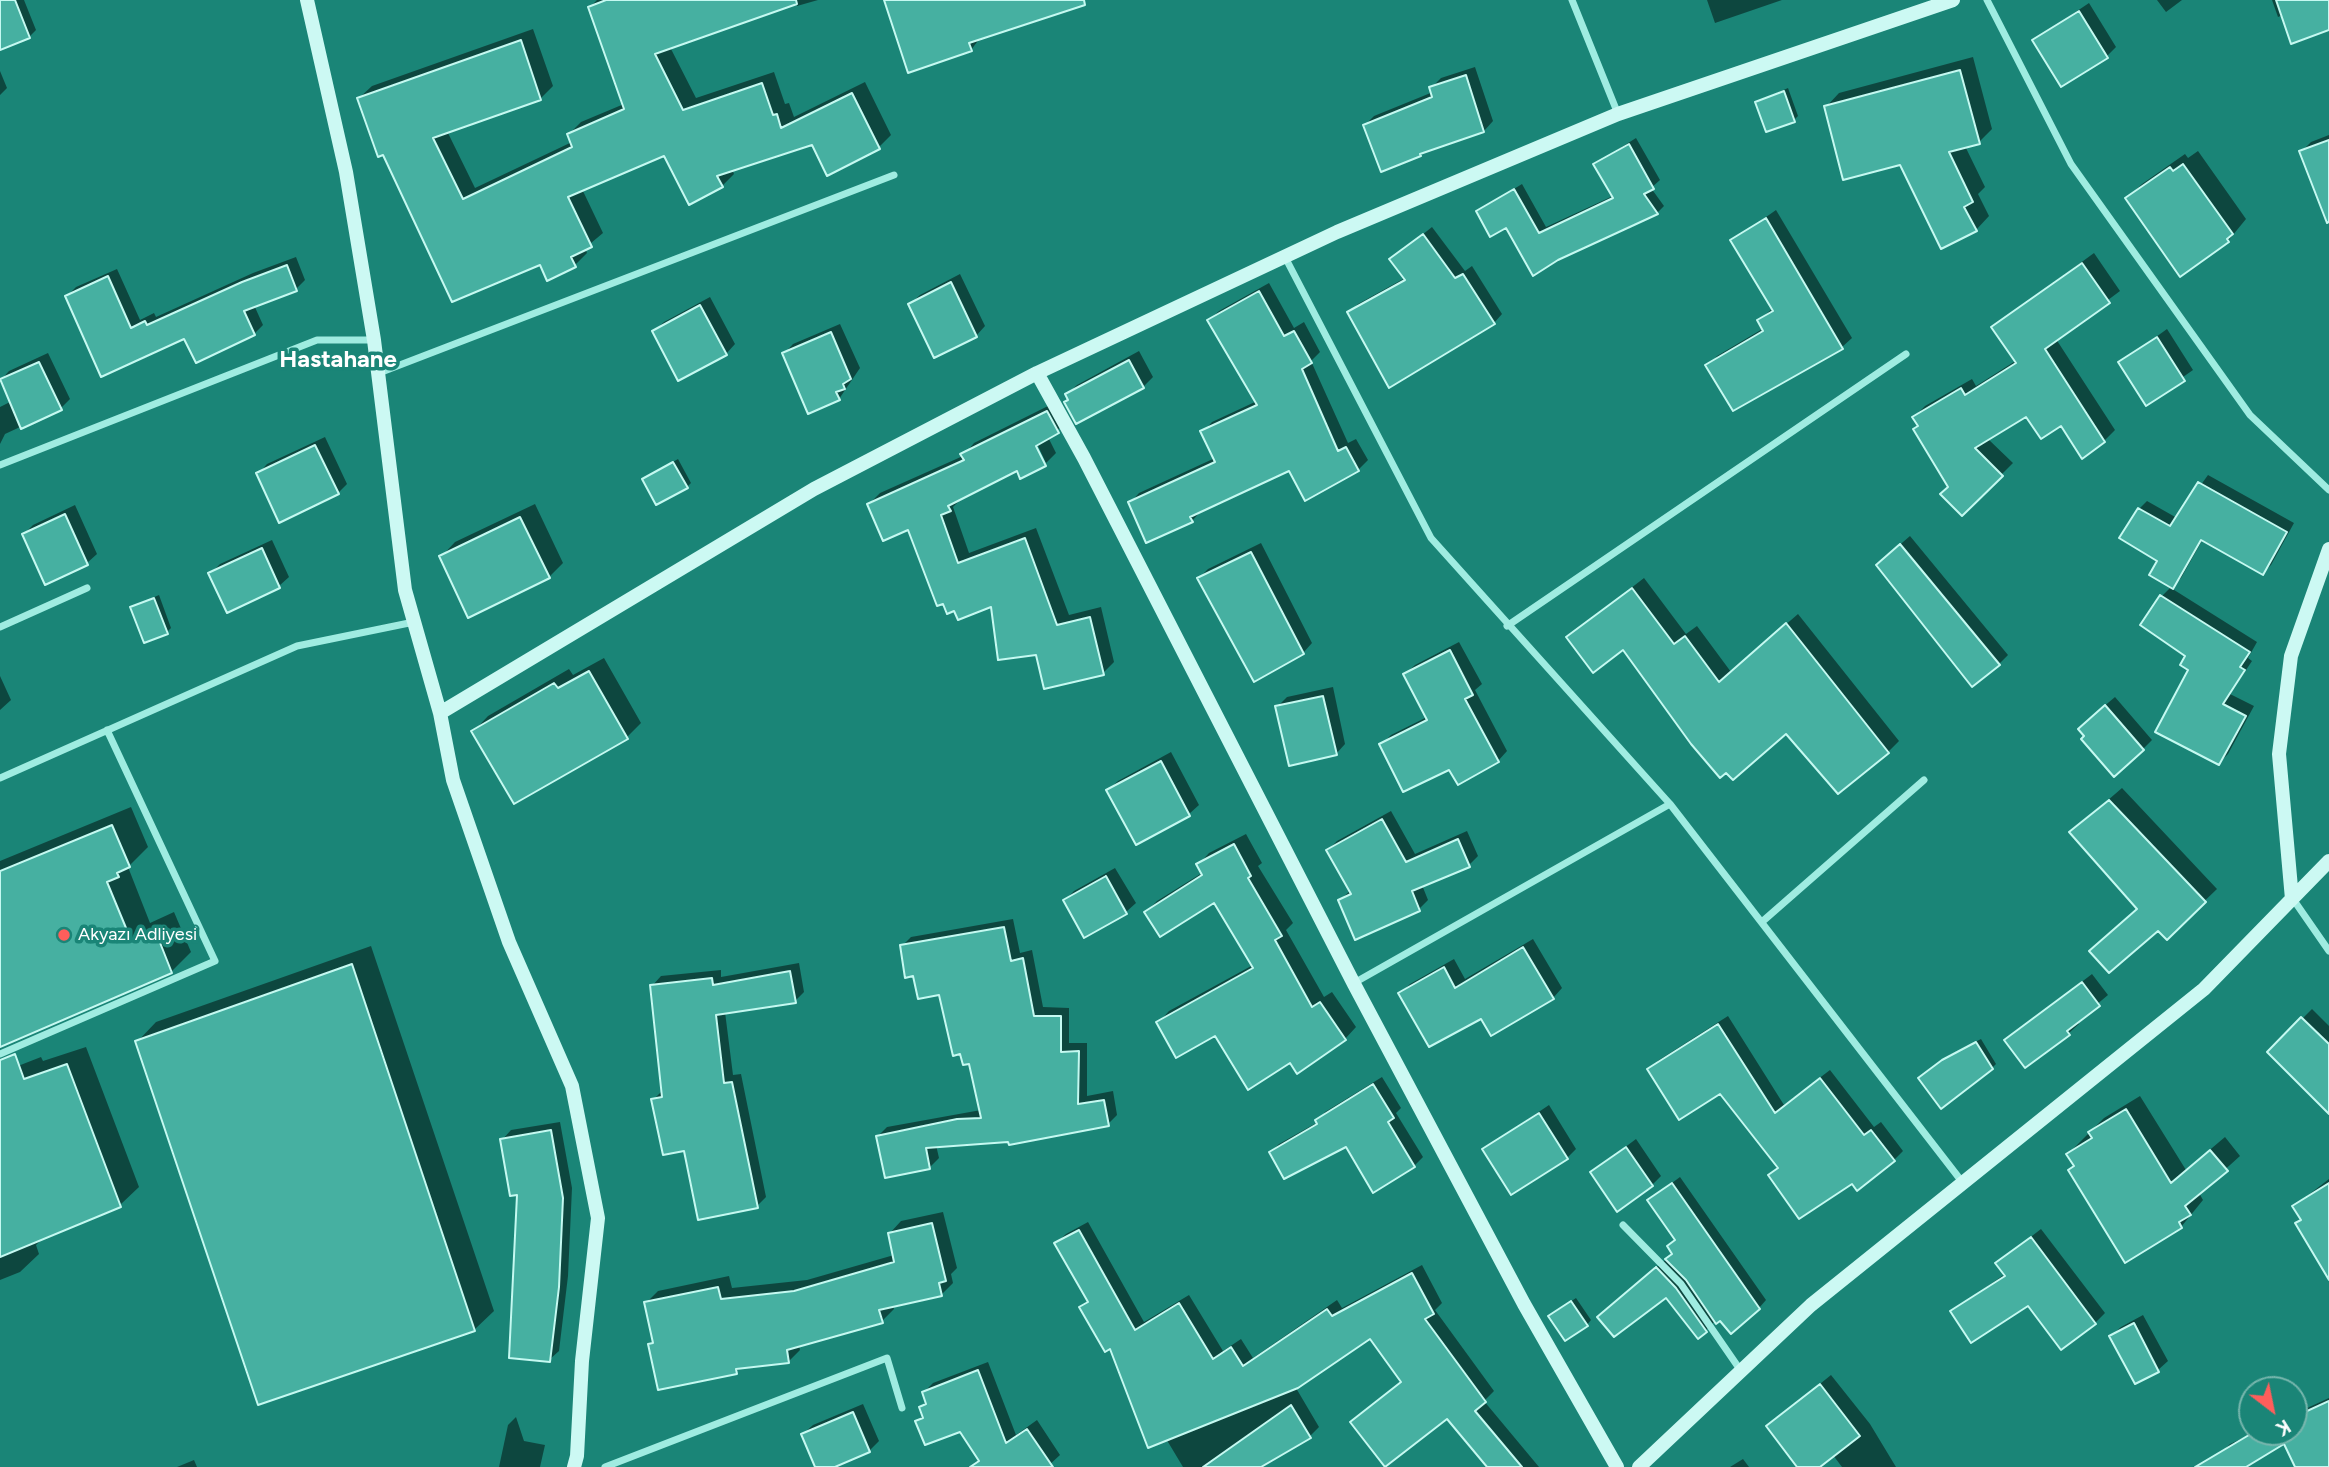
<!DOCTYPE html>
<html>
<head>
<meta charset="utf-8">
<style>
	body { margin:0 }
	#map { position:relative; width:2329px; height:1467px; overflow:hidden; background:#1a8577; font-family:Figtree,sans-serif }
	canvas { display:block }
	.north { position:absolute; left:2238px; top:1376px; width:70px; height:70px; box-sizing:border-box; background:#1a8577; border:2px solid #76b6ad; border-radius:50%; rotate:148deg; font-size:19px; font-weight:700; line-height:28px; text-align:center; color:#fff }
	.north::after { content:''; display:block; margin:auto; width:24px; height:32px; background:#fe5e5b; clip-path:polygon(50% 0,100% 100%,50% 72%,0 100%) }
</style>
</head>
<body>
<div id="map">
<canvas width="2329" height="1467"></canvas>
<div class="north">K</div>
</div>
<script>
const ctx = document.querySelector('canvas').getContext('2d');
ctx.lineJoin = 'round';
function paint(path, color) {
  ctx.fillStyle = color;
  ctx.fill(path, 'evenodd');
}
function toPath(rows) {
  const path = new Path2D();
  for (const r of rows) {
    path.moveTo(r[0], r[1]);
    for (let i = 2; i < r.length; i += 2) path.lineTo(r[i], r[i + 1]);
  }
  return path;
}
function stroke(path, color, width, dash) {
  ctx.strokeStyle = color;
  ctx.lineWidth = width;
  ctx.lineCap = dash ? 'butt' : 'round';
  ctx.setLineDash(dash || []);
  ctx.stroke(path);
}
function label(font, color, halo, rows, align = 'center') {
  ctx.font = font + ' Figtree,sans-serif';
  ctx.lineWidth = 7;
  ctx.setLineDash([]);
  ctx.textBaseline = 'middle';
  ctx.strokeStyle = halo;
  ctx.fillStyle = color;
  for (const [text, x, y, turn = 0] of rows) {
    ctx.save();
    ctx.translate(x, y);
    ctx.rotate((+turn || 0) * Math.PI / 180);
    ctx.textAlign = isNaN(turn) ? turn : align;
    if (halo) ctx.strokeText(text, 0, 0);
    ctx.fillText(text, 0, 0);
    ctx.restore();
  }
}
paint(toPath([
	[0,0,24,0,36,30,29,37,0,48],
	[597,0,818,0,797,6,796,3,670,47,696,98,774,72,785,104,789,103,794,117,865,82,891,135,879,147,813,142,732,169,734,174,722,186,665,153,582,189,603,233,585,248,587,253,575,265,540,263,453,300,359,98,372,86,533,29,553,86,541,98,447,131,475,188,572,142,569,134,581,122,624,104,590,7],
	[934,0,1064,0,980,38,971,50],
	[1707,0,1782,0,1715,23],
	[2157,0,2182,0,2166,12],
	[2272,0,2329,0,2329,28,2283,15,2278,17],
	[2089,3,2116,47,2107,56,2034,40],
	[1973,57,1992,129,1979,142,1965,146,1985,187,1978,194,1989,216,1976,230,1901,163,1826,107,1839,93],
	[1475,67,1493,121,1484,131,1420,154,1365,125,1374,116,1433,92,1431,88,1441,78],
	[0,71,7,88,0,95],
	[1788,88,1798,116,1794,120,1757,102],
	[2329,135,2329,194,2301,152,2311,142],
	[1636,138,1660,180,1651,188,1664,206,1657,213,1557,259,1478,211,1522,184,1546,227,1613,196,1595,164],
	[2198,151,2246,219,2228,241,2127,198,2142,184,2185,154,2188,158],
	[1776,210,1852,338,1842,347,1734,409,1708,366,1717,356,1764,328,1759,320,1773,308,1732,241],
	[1432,227,1465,271,1472,266,1502,314,1494,323,1349,313,1358,304,1405,278,1392,259],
	[2094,253,2120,291,2056,339,2115,430,2104,441,2062,424,2027,414,1987,438,2013,463,1962,514,1914,417,1925,406,1972,379,1976,386,2017,360,1993,327],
	[296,257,305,280,296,289,254,305,263,325,254,334,185,337,102,374,67,296,76,287,117,269,140,320,154,313,156,317,253,273],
	[960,274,985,326,976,336,910,304,920,295],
	[1269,283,1294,328,1304,322,1320,352,1311,361,1348,443,1356,439,1368,460,1358,470,1290,469,1201,511,1192,521,1130,503,1139,493,1215,458,1203,432,1212,422,1257,401,1209,320,1219,311],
	[710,297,735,344,726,354,654,331,664,322],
	[840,324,860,368,839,399,784,354,793,344],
	[2167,329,2193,370,2146,403,2120,363],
	[1139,351,1153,377,1143,387,1077,422,1067,394,1077,385],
	[48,353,70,399,61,408,5,434,0,444,0,407,10,402,0,381,9,371],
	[1058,401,1069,421,1048,437,1056,453,1045,464,1017,469,961,499,953,507,969,553,1036,528,1069,615,1101,607,1114,662,1103,673,1037,653,993,605,909,528,869,504,880,493,963,456,974,443],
	[1034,437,1046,463,1042,463,1031,439],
	[325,437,347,484,338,493,258,474,267,464],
	[678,459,691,483,687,487,644,479],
	[2208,475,2294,523,2271,565,2263,573,2203,539,2181,578,2171,588,2257,642,2248,658,2252,661,2230,694,2254,706,2228,754,2219,763,2188,655,2161,597,2172,586,2139,509,2147,501,2177,518],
	[535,504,563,563,549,577,441,557,455,542],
	[75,505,97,554,87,563,46,583,24,534,33,525],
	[1910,536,2008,655,1999,664,1888,555],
	[272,540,289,577,279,586,228,611,210,574,220,564],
	[1261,543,1312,643,1303,653,1199,578,1208,569],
	[1644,578,1686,634,1697,626,1731,672,1798,614,1899,741,1888,752,1786,732,1624,648,1568,637],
	[159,595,171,628,167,632,132,607],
	[1459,642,1482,684,1475,690,1507,751,1498,761,1450,767,1381,745,1391,735,1427,717,1405,674,1415,665],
	[604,658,641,723,627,737,474,731,488,716,569,669,573,675],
	[0,676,11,700,0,710],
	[1333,687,1345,744,1336,754,1277,707,1287,697],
	[2115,697,2152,740,2143,749,2089,719],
	[1171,752,1199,805,1189,814,1108,790,1118,781],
	[2122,788,2217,889,2167,937,2071,832],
	[131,807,148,847,128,867,150,923,174,912,191,952,172,971,0,1044,0,861],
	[1391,811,1415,854,1467,831,1478,856,1469,865,1422,885,1428,900,1419,909,1356,938,1340,900,1351,890,1328,850,1337,841],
	[1246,834,1262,863,1258,866,1293,923,1286,930,1324,997,1332,992,1356,1027,1345,1039,1290,1060,1215,1034,1158,1023,1169,1011,1253,965,1215,900,1146,912,1157,901,1202,873,1198,865,1209,853],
	[1115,868,1136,903,1126,912,1065,900,1074,891],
	[1013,919,1020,953,1032,950,1043,1007,1069,1008,1069,1043,1087,1043,1087,1096,1113,1091,1117,1115,1108,1124,1010,1140,936,1145,939,1158,929,1168,878,1136,887,1127,981,1110,971,1062,940,993,915,974,902,946,911,937],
	[1533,939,1562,988,1553,998,1482,1017,1400,994,1410,984,1454,959,1465,979],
	[371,946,494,1311,474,1330,137,1042,156,1022],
	[799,963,804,992,795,1001,725,1012,733,1075,741,1074,766,1197,757,1206,685,1149,653,1100,663,1090,652,986,661,976,721,970,721,977],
	[2092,974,2108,995,2077,1021,2079,1024,2069,1033,2025,1066,2006,1040],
	[2312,1009,2329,1026,2329,1111,2269,1052],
	[1728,1016,1784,1105,1830,1070,1874,1127,1881,1122,1903,1151,1894,1160,1852,1181,1771,1175,1779,1166,1721,1092,1649,1069,1659,1060],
	[1981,1039,1996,1064,1992,1068,1924,1074,1948,1056],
	[86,1047,139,1187,120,1205,63,1227,55,1235,41,1240,36,1245,39,1254,20,1272,0,1280,0,1073,41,1057,43,1061],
	[1382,1077,1401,1108,1396,1113,1423,1157,1414,1166,1346,1145,1271,1152,1279,1144,1318,1122,1325,1112],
	[2140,1096,2186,1170,2225,1137,2240,1156,2199,1193,2203,1200,2181,1227,2126,1261,2068,1154,2104,1118],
	[1549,1105,1576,1149,1567,1158,1484,1149],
	[560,1122,572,1188,568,1276,559,1351,549,1360,518,1193,502,1140,511,1130],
	[1636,1139,1661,1176,1652,1185,1592,1172],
	[1680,1177,1766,1300,1759,1308,1716,1320,1705,1331,1666,1296,1608,1307,1674,1253,1677,1239,1649,1200],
	[2329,1179,2329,1277,2297,1224,2302,1219,2294,1206],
	[943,1212,957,1268,951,1274,953,1283,941,1295,893,1305,894,1309,882,1321,799,1345,800,1350,788,1362,741,1367,736,1372,649,1345,654,1340,646,1303,658,1291,729,1276,732,1288,807,1280,894,1255,890,1233,901,1221],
	[1088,1222,1144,1322,1189,1295,1223,1351,1241,1339,1253,1358,1337,1300,1342,1308,1422,1265,1442,1303,1435,1310,1494,1391,1484,1401,1539,1467,1489,1467,1447,1417,1352,1422,1403,1380,1370,1336,1296,1388,1319,1427,1310,1436,1261,1467,1183,1467,1111,1347,1081,1307,1089,1300,1056,1243,1066,1234],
	[2041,1229,2105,1313,2095,1323,2061,1348,2028,1304,1952,1311,2005,1274,1997,1263],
	[1576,1298,1591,1320,1587,1325,1555,1312],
	[2143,1315,2168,1361,2158,1370,2136,1382,2111,1336,2121,1327],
	[988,1362,1016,1435,1037,1420,1060,1455,1047,1467,985,1467,960,1429,917,1421,924,1415,921,1407,927,1401,924,1392,933,1383],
	[1831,1375,1870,1424,1896,1467,1842,1467,1833,1455,1817,1467,1800,1467,1768,1426],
	[2329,1398,2329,1465,2297,1467,2285,1441,2242,1467,2230,1467,2221,1453,2230,1444,2256,1432,2294,1432,2294,1414],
	[863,1404,879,1441,869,1451,830,1467,817,1467,803,1434,813,1425],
	[516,1417,524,1441,545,1445,540,1467,499,1467,508,1425],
	[1743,1459,1749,1467,1730,1467],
	[194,1460,197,1467,177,1467]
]), '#0007');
const building = toPath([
	[0,0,15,0,30,38,0,50,0,0],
	[606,0,796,0,797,4,655,54,683,110,762,83,773,115,777,114,781,128,852,93,880,149,827,176,812,145,717,176,723,187,689,205,664,156,568,197,592,247,571,257,576,267,547,281,540,265,452,302,383,155,378,157,357,98,521,40,541,100,433,138,463,199,572,147,567,134,624,109,588,7,606,0],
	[884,0,1084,0,1085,5,969,43,972,51,908,73,884,0],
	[2276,0,2329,0,2329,30,2291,44,2276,0],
	[2079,11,2108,58,2061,87,2032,40,2079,11],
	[1960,70,1980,144,1949,152,1973,202,1964,207,1977,231,1941,249,1900,165,1843,180,1824,106,1960,70],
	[1466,75,1484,132,1420,154,1421,156,1381,172,1363,125,1432,97,1429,87,1466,75],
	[1784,91,1795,122,1766,132,1755,102,1784,91],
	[2329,140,2329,222,2327,223,2299,151,2329,140],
	[1629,144,1654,189,1644,194,1658,214,1558,260,1533,276,1506,228,1490,237,1476,211,1514,189,1539,233,1613,198,1593,164,1629,144],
	[2183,164,2233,234,2227,239,2229,242,2180,277,2125,198,2170,167,2173,171,2183,164],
	[1766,218,1843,349,1733,411,1705,365,1763,331,1757,320,1773,311,1730,240,1766,218],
	[1423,234,1455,278,1463,274,1495,324,1389,388,1347,312,1405,280,1389,259,1423,234],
	[2082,263,2110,303,2045,349,2105,442,2082,459,2061,426,2041,439,2026,417,1975,448,2003,476,1962,516,1940,494,1948,487,1913,429,1918,426,1912,417,1961,388,1965,395,2016,363,1991,327,2082,263],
	[287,265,297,291,244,311,255,335,196,363,184,339,101,377,65,296,108,276,131,328,145,321,147,325,242,282,287,265],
	[951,282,977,337,934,358,908,304,951,282],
	[1259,291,1284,336,1294,331,1312,363,1302,369,1338,451,1346,447,1359,471,1305,501,1289,471,1190,517,1193,522,1146,543,1128,502,1215,462,1200,431,1257,405,1207,320,1259,291],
	[700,305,727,355,678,381,652,331,700,305],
	[831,332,851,379,843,384,845,389,836,392,840,400,808,414,782,353,831,332],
	[2157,337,2185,381,2146,406,2118,362,2157,337],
	[1129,360,1144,388,1076,424,1064,402,1068,400,1065,394,1129,360],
	[39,362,62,410,21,429,0,379,39,362],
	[1047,411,1059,433,1036,446,1046,466,1020,479,1017,471,948,506,951,511,941,515,958,563,1025,538,1057,625,1090,617,1104,675,1044,689,1036,655,998,660,991,607,958,620,954,611,947,614,943,604,937,606,908,530,883,541,867,504,964,460,960,454,1047,411],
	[315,445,339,494,279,523,256,473,315,445],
	[673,462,688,488,656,505,642,479,673,462],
	[2198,482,2287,532,2263,575,2201,540,2173,589,2149,575,2157,561,2119,538,2138,508,2170,526,2198,482],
	[65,514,88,565,45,585,22,534,65,514],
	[520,517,550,578,468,618,439,556,520,517],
	[1900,544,2000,665,1972,687,1876,565,1900,544],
	[262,548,280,588,227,613,208,573,262,548],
	[1251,552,1304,654,1254,682,1197,578,1251,552],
	[1632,588,1674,644,1685,636,1719,682,1786,623,1889,753,1838,794,1786,734,1733,780,1726,773,1720,778,1691,744,1623,650,1593,673,1566,637,1632,588],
	[2160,595,2250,652,2240,667,2245,670,2223,704,2246,716,2219,765,2155,732,2188,670,2180,665,2185,656,2140,625,2160,595],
	[154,598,168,634,144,643,130,607,154,598],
	[1450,650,1473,695,1465,699,1499,762,1458,785,1449,770,1403,792,1379,744,1427,720,1403,674,1450,650],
	[589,671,628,739,514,804,471,731,554,683,558,688,589,671],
	[1323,696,1337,755,1289,766,1275,706,1323,696],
	[2105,705,2144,750,2114,777,2081,739,2084,736,2078,729,2105,705],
	[1161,761,1190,816,1136,845,1106,790,1161,761],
	[2109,800,2206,902,2167,940,2158,931,2109,973,2089,951,2137,909,2069,832,2109,800],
	[1382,819,1406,862,1458,839,1470,867,1412,891,1420,911,1355,940,1338,900,1351,894,1326,850,1382,819],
	[112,825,130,867,117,873,119,877,107,882,131,940,155,930,172,973,0,1047,0,871,112,825],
	[1234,844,1251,876,1248,878,1282,936,1275,940,1312,1007,1320,1002,1346,1040,1297,1074,1290,1063,1248,1090,1215,1036,1176,1058,1156,1022,1253,968,1214,903,1160,937,1144,912,1202,875,1196,864,1234,844],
	[1106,876,1127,914,1084,938,1063,900,1106,876],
	[1004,927,1011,961,1023,958,1034,1016,1061,1016,1061,1052,1079,1051,1078,1104,1104,1100,1109,1126,1009,1145,1008,1142,926,1148,930,1169,885,1178,876,1136,957,1119,981,1118,969,1064,963,1065,960,1054,953,1056,939,995,918,999,913,976,905,978,900,945,1004,927],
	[1523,947,1554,999,1491,1036,1481,1019,1429,1047,1398,993,1444,967,1455,988,1523,947],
	[352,964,475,1331,258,1405,135,1041,352,964],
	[790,971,796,1003,716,1015,724,1083,732,1082,758,1208,698,1220,684,1151,663,1155,651,1099,662,1097,650,985,712,978,713,985,790,971],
	[2082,982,2100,1006,2067,1031,2070,1035,2025,1068,2004,1040,2082,982],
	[2301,1017,2329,1044,2329,1114,2267,1052,2301,1017],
	[1718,1024,1775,1113,1820,1078,1864,1135,1871,1130,1895,1161,1857,1191,1852,1184,1799,1219,1768,1175,1778,1168,1720,1094,1679,1120,1647,1069,1718,1024],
	[1976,1042,1993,1069,1941,1109,1918,1078,1942,1060,1976,1042],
	[15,1054,24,1079,67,1064,121,1207,0,1257,0,1060,15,1054],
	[1373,1084,1394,1118,1388,1122,1415,1167,1373,1193,1346,1147,1284,1179,1269,1152,1317,1124,1315,1120,1373,1084],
	[2126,1109,2171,1183,2210,1150,2228,1171,2185,1206,2191,1215,2179,1222,2182,1228,2125,1263,2068,1170,2074,1166,2066,1154,2092,1138,2088,1132,2126,1109],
	[1539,1113,1568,1159,1511,1195,1482,1149,1539,1113],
	[551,1130,563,1198,559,1287,550,1362,509,1358,517,1195,510,1196,500,1139,551,1130],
	[1626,1147,1653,1186,1617,1212,1590,1172,1626,1147],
	[1672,1183,1760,1309,1731,1334,1720,1321,1716,1324,1686,1280,1665,1259,1672,1254,1667,1246,1675,1240,1647,1200,1672,1183],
	[2329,1183,2329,1280,2295,1223,2301,1220,2292,1206,2329,1183],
	[932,1223,946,1281,939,1283,942,1296,879,1310,883,1323,787,1350,789,1363,736,1369,737,1374,658,1390,648,1344,653,1343,644,1302,718,1287,721,1299,794,1291,894,1262,888,1233,932,1223],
	[1079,1230,1135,1330,1179,1303,1213,1359,1231,1347,1243,1366,1327,1309,1332,1316,1412,1273,1434,1314,1425,1319,1486,1402,1475,1411,1522,1467,1487,1467,1447,1419,1385,1467,1350,1422,1401,1382,1370,1339,1298,1388,1148,1448,1110,1349,1105,1352,1079,1307,1088,1302,1054,1243,1079,1230],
	[2031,1237,2096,1324,2061,1350,2028,1306,1971,1343,1950,1311,2005,1276,1995,1263,2031,1237],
	[1656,1267,1676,1288,1707,1332,1698,1339,1666,1298,1614,1337,1597,1317,1656,1267],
	[1571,1301,1588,1326,1565,1341,1548,1316,1571,1301],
	[2134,1323,2159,1372,2135,1384,2109,1336,2134,1323],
	[978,1370,1006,1443,1027,1429,1053,1467,970,1467,979,1461,960,1432,925,1445,915,1421,923,1418,919,1407,926,1404,922,1392,978,1370],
	[1820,1384,1860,1436,1820,1467,1797,1467,1766,1426,1820,1384],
	[2329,1401,2329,1467,2295,1467,2284,1444,2246,1467,2195,1467,2254,1432,2294,1432,2294,1417,2329,1401],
	[1291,1405,1311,1438,1261,1467,1203,1467,1291,1405],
	[853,1412,870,1452,835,1467,815,1467,801,1434,853,1412]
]);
paint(building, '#46b0a1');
stroke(building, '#c5f9f1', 2);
stroke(toPath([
	[1572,0,1618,114],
	[1987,0,2071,164,2250,415,2329,490],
	[1285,257,1431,538,1670,804,1963,1183],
	[379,373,894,175],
	[0,465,317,340,374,340],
	[1507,626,1906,354],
	[0,627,87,588],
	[0,778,297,646,414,622],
	[2293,899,2329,951],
	[1763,921,1924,780],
	[1354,983,1670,804],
	[0,1054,215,961,107,730],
	[1623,1225,1681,1284,1741,1371],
	[605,1467,887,1358,902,1408]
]), '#9fece1', 7);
stroke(toPath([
	[307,0,346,172,374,340,405,590,440,713,453,780,509,942,572,1086,598,1218,582,1361,577,1456,574,1467],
	[1037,373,1084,458,1354,984,1524,1304,1617,1467],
	[440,713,814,489,1037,373,1337,232,1618,114,1953,0],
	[2292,899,2279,754,2291,656,2329,549],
	[1639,1467,1811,1305,2204,989,2329,861]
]), '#ccf9f3', 14);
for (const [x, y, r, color] of [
	[64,935,7,"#fe5e5b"]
]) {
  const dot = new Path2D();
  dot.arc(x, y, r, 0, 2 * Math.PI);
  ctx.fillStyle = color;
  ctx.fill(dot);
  stroke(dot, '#1a8577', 2.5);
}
label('18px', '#fff', '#1a8577', [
	["Akyazı Adliyesi",78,935]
], 'left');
label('bold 24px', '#fff', '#1a8577', [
	["Hastahane",338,360]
]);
</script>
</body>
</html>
